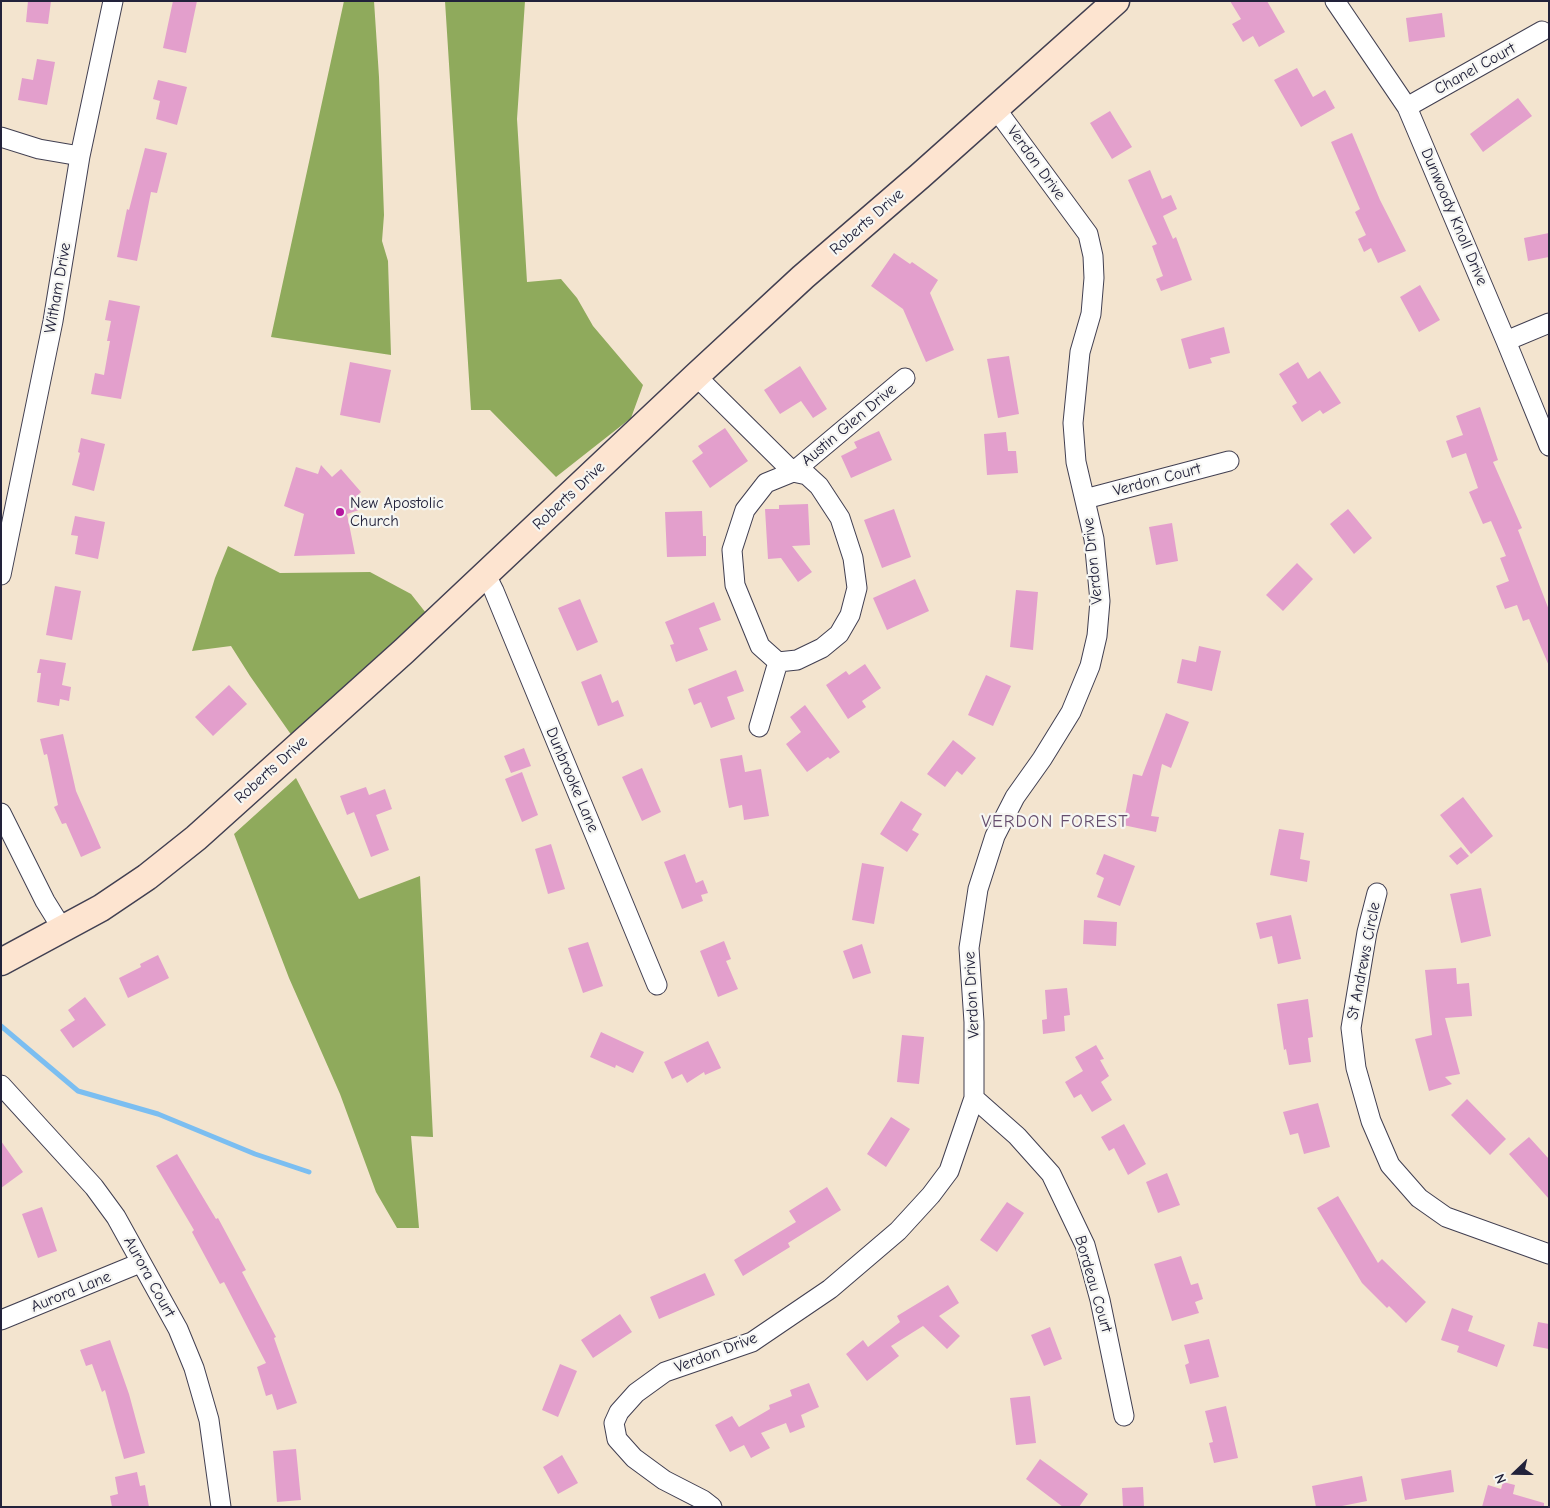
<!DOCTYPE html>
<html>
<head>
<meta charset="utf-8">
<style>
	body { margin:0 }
	#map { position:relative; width:1550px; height:1508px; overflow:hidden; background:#f3e4cf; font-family:"Comic Neue",sans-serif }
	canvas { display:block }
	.frame { position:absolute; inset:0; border:2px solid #22223b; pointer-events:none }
	.north { position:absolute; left:1490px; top:1448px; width:50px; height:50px; -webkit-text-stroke:4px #f6f6f2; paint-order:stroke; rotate:248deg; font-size:14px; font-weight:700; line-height:20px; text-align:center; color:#22223b }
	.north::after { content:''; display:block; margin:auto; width:18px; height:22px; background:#22223b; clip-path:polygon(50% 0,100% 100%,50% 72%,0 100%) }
</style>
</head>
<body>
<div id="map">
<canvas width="1550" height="1508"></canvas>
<div class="frame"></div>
<div class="north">N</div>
</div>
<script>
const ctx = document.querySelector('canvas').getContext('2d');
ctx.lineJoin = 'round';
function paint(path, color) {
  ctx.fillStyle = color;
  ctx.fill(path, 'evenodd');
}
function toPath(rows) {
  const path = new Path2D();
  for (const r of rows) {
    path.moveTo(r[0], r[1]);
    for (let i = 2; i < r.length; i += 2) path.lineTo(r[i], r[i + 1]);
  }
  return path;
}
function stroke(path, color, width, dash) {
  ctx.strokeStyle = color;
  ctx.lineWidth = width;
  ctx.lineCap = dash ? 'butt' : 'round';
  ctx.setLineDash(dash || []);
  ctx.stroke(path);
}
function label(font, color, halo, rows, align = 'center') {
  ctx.font = font + ' "Comic Neue",sans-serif';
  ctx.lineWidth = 4.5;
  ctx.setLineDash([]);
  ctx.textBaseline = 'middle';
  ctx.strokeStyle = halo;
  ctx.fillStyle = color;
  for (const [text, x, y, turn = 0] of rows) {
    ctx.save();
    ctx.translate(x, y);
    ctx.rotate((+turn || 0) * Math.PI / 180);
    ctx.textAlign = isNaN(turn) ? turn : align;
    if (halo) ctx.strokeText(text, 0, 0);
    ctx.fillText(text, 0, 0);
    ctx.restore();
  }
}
paint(toPath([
	[344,1,374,1,379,77,384,215,382,241,388,261,391,355,271,337],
	[445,1,525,1,517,119,527,282,561,279,577,298,593,326,643,385,631,418,556,477,490,410,471,410],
	[228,546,280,573,370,572,411,594,426,613,292,736,250,676,231,646,192,651,215,578],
	[296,778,359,899,420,876,433,1137,411,1136,419,1228,397,1228,376,1192,340,1094,289,978,234,834]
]), '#8faa5c');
stroke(toPath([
	[1,1026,78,1091,158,1114,255,1154,309,1172]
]), '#7bbef1', 5);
paint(toPath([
	[28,1,51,1,48,24,26,22],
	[173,1,197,1,186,53,163,48],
	[1230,1,1267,1,1285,32,1259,47,1253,36,1243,42,1232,24,1241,19],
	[1442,13,1445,37,1409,42,1406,18],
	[37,59,55,62,47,105,18,100,22,78,33,80],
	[1297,68,1313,97,1325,90,1335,108,1301,127,1274,80],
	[158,80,187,87,177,125,156,119,160,101,153,99],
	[1518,98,1532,116,1483,152,1470,134],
	[1110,111,1132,147,1112,159,1090,123],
	[1352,133,1380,200,1406,251,1378,263,1371,248,1364,252,1358,239,1366,235,1355,212,1360,209,1331,142],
	[145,148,167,153,157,193,151,192,137,261,117,257,127,209,129,210],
	[1150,170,1162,199,1171,195,1177,209,1163,216,1173,239,1176,237,1192,280,1161,291,1156,279,1163,276,1152,246,1157,244,1128,180],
	[1549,233,1549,257,1528,261,1524,238],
	[894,253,910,264,912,262,938,280,930,293,954,350,926,362,903,309,871,286],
	[1420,285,1440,320,1419,332,1400,297],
	[109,300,140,306,121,399,91,394,95,373,104,375,110,341,107,341,111,321,105,320],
	[1224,327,1230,353,1210,358,1212,363,1189,369,1181,339],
	[1009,356,1019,414,998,418,987,359],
	[350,362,391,370,380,423,340,415],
	[1298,362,1308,379,1320,371,1341,403,1323,414,1320,410,1302,422,1292,406,1297,403,1279,374],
	[800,366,827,409,813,418,801,401,780,414,764,390],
	[1480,407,1498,460,1493,462,1522,528,1518,530,1549,610,1549,666,1529,619,1523,621,1517,605,1505,609,1496,586,1509,581,1500,558,1506,556,1491,521,1483,524,1469,492,1478,488,1466,453,1452,458,1446,441,1463,435,1456,416],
	[725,428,748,461,710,488,692,461,703,453,698,446],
	[879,431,892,460,851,478,841,456,857,448,854,442],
	[1006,432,1008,451,1016,451,1018,473,987,475,984,434],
	[81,438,105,444,94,491,72,485,80,453,78,452],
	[321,465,332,477,341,469,361,492,353,500,359,510,347,514,355,554,294,556,304,514,284,506,296,467,318,474],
	[808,504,810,545,792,546,812,572,798,582,781,558,768,559,765,509,779,509,779,505],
	[894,509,911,557,882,568,864,520],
	[1348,509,1372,538,1354,554,1330,524],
	[702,511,703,536,706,536,706,556,667,557,665,512],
	[75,516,105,522,98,559,75,554,78,536,71,535],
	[1172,523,1178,561,1156,565,1149,527],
	[1297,563,1313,579,1283,611,1266,595],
	[915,579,929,611,887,630,873,598],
	[55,586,81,591,72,640,46,635],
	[1016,590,1038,592,1033,650,1010,647],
	[580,599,598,642,577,651,558,608],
	[714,602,721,620,699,628,708,650,676,662,670,645,674,644,665,622],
	[1199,646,1221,651,1212,691,1177,683,1182,659,1196,662],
	[40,659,66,663,62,685,71,687,69,701,60,699,59,706,37,702,41,673,37,673],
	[865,664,881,688,862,701,866,707,848,719,826,685,846,671,849,675],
	[736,670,744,691,727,697,735,719,711,728,701,702,694,705,688,689],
	[601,674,612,703,618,700,624,716,598,726,581,682],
	[986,675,1011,686,993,726,968,715],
	[229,685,247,704,213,736,195,717],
	[805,705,840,752,830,759,828,757,807,772,786,744,801,732,790,717],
	[1166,713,1189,722,1171,768,1162,764,1151,816,1159,817,1156,832,1123,825,1133,774,1142,776],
	[63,734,76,791,101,848,81,857,66,823,62,824,54,807,58,805,47,754,44,755,40,739],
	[953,740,976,758,962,775,957,771,945,787,927,774],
	[524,748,531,766,511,773,504,756],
	[742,755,745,772,761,769,769,816,744,820,742,805,729,808,720,759],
	[642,768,661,812,642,821,622,777],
	[522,772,538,815,522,822,505,779],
	[366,787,369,795,385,789,392,809,376,815,389,850,371,857,354,812,347,815,340,796],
	[1463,797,1493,836,1471,854,1440,815],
	[901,801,922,814,912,830,919,834,907,852,880,834],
	[1279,829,1304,833,1300,859,1310,861,1307,882,1270,875],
	[551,844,565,889,548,894,535,849],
	[1461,847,1469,856,1457,865,1449,856],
	[685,854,696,883,703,880,708,893,701,895,703,901,682,909,664,862],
	[1104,854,1135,866,1120,906,1097,897,1104,878,1096,874],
	[862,863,884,867,874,924,852,920],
	[1481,888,1491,936,1461,943,1450,894],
	[1291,915,1301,959,1278,964,1272,936,1260,939,1256,923],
	[1084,920,1117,922,1116,946,1083,944],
	[724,941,731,959,726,961,738,989,718,997,700,951],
	[588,942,603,986,583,993,568,948],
	[862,944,871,973,853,979,843,951],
	[158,955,169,978,128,998,119,978,141,967,140,964],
	[1456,968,1457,984,1469,983,1472,1016,1445,1018,1460,1074,1445,1077,1452,1084,1429,1091,1415,1039,1432,1035,1425,970],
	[1067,988,1070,1015,1064,1016,1065,1031,1043,1034,1042,1020,1047,1019,1045,990],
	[85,997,106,1025,73,1048,60,1030,75,1020,68,1010],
	[1308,999,1313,1037,1308,1038,1311,1062,1289,1065,1286,1049,1284,1050,1277,1004],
	[601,1032,644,1052,633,1073,616,1065,615,1068,590,1057],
	[902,1035,924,1037,919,1084,897,1082],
	[708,1041,721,1068,705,1075,704,1072,687,1083,682,1074,672,1079,664,1062],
	[1096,1045,1104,1059,1100,1060,1109,1076,1101,1082,1112,1100,1092,1112,1081,1094,1074,1098,1065,1082,1083,1071,1075,1057],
	[1467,1099,1506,1139,1490,1155,1451,1115],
	[1318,1103,1330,1147,1304,1154,1298,1133,1290,1135,1283,1112],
	[891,1117,910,1129,886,1167,867,1154],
	[1124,1124,1146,1164,1128,1175,1114,1148,1109,1151,1101,1137],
	[1529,1137,1549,1159,1549,1199,1509,1154],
	[1,1141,23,1172,1,1188],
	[177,1154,216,1219,218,1218,246,1270,242,1272,276,1337,274,1338,297,1403,277,1410,272,1394,266,1396,257,1367,266,1363,224,1282,220,1284,192,1232,194,1230,156,1166],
	[1167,1173,1180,1205,1158,1213,1146,1182],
	[827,1187,841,1210,788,1243,790,1247,743,1276,734,1260,796,1222,789,1211],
	[1338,1196,1378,1263,1382,1259,1426,1302,1406,1323,1389,1306,1387,1308,1362,1283,1317,1208],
	[1007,1202,1024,1213,997,1252,980,1240],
	[42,1207,57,1251,38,1258,22,1214],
	[1181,1256,1191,1285,1198,1283,1203,1299,1195,1302,1199,1313,1172,1321,1154,1264],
	[705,1273,715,1295,659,1319,650,1297],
	[948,1285,959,1303,939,1316,960,1336,947,1349,923,1326,891,1346,899,1356,867,1381,846,1354,863,1340,868,1347,900,1322,897,1316],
	[1452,1308,1473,1316,1468,1331,1505,1345,1497,1367,1457,1352,1459,1346,1441,1340],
	[620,1314,632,1332,593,1358,581,1340],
	[1538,1322,1549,1324,1549,1349,1533,1346],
	[1050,1327,1062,1359,1044,1366,1031,1335],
	[1209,1339,1219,1377,1190,1384,1185,1365,1189,1363,1184,1345],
	[110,1340,129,1394,145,1453,124,1459,105,1390,102,1392,92,1364,86,1366,80,1350],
	[560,1364,577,1371,558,1417,542,1410],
	[809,1383,819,1407,801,1415,805,1427,790,1433,786,1423,761,1433,770,1448,751,1458,744,1445,730,1452,715,1425,732,1416,739,1427,770,1409,769,1405,792,1396,790,1390],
	[1030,1396,1036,1443,1016,1445,1010,1398],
	[1226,1406,1238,1458,1214,1463,1209,1443,1213,1442,1205,1411],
	[296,1449,301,1500,277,1502,273,1451],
	[562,1455,578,1483,558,1494,543,1467],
	[1040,1459,1088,1494,1079,1507,1063,1507,1026,1479],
	[1451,1470,1454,1492,1405,1500,1401,1479],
	[137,1472,140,1486,145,1485,149,1507,112,1507,110,1496,118,1494,115,1477],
	[1362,1476,1367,1501,1337,1507,1316,1507,1312,1486],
	[1503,1482,1515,1485,1513,1494,1544,1503,1544,1507,1482,1507,1488,1485,1501,1489],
	[1143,1487,1144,1507,1123,1507,1122,1488]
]), '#e39fcc');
const street = toPath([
	[1335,1,1407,107,1506,341,1549,446],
	[1407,107,1542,31],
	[1,137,39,149,80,156],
	[1506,341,1549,323],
	[696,376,793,472,807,475,819,486,840,518,853,558,857,588,850,615,839,634,822,648,797,660,778,662,760,646,735,585,732,550,745,510,766,483,793,472,905,378],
	[1085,499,1229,461],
	[1,575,53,321,80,156,113,1],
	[486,575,494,591,657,985],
	[759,727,778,662],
	[1,813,45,901,63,930],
	[1377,893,1367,932,1351,1028,1356,1068,1371,1121,1390,1165,1419,1198,1446,1217,1549,1254],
	[1,1085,94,1187,116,1217,178,1329,194,1368,209,1420,221,1507],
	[974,1098,1017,1136,1051,1174,1085,1245,1100,1300,1124,1416],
	[1,1320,140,1263],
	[712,1507,703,1500,664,1480,634,1458,617,1439,614,1423,619,1412,636,1393,665,1372,752,1342,830,1289,898,1231,931,1195,949,1171,974,1098,974,1022,969,948,978,889,995,836,1015,797,1042,759,1071,712,1090,666,1097,636,1100,601,1094,539,1076,462,1073,423,1080,352,1091,314,1094,278,1093,256,1088,234,996,109]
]);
const secondary = toPath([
	[1,962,101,908,147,877,196,838,404,651,696,376,803,277,920,176,1116,1]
]);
stroke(street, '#413f51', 21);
stroke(secondary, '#413f51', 29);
stroke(street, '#fff', 19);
stroke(secondary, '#fde4d0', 26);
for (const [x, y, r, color] of [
	[340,512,5,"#b5179e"]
]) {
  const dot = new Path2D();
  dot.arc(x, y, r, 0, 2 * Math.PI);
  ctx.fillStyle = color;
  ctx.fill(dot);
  stroke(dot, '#f6f6f2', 2);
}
label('16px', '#22223b', '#f6f6f2', [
	["Chanel Court",1475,69,-29],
	["Verdon Drive",1036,163,54],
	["Dunwoody Knoll Drive",1454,217,67],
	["Roberts Drive",867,222,-41],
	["Witham Drive",58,288,-80],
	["Austin Glen Drive",849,425,-40],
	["Verdon Court",1157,480,-15],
	["Roberts Drive",569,496,-43],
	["Verdon Drive",1093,561,-96],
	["Roberts Drive",271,770,-42],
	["Dunbrooke Lane",572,780,67],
	["St Andrews Circle",1364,961,-79],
	["Verdon Drive",972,995,-93],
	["Aurora Court",149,1277,61],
	["Bordeau Court",1093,1284,74],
	["Aurora Lane",71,1292,-22],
	["Verdon Drive",716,1353,-21]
]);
label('16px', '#22223b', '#f6f6f2', [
	["New Apostolic",350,503],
	["Church",350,521]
], 'left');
ctx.letterSpacing = '1px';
label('18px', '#664e6e', '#f6f6f2', [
	["VERDON FOREST",1055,822]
]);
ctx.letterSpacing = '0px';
</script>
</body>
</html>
